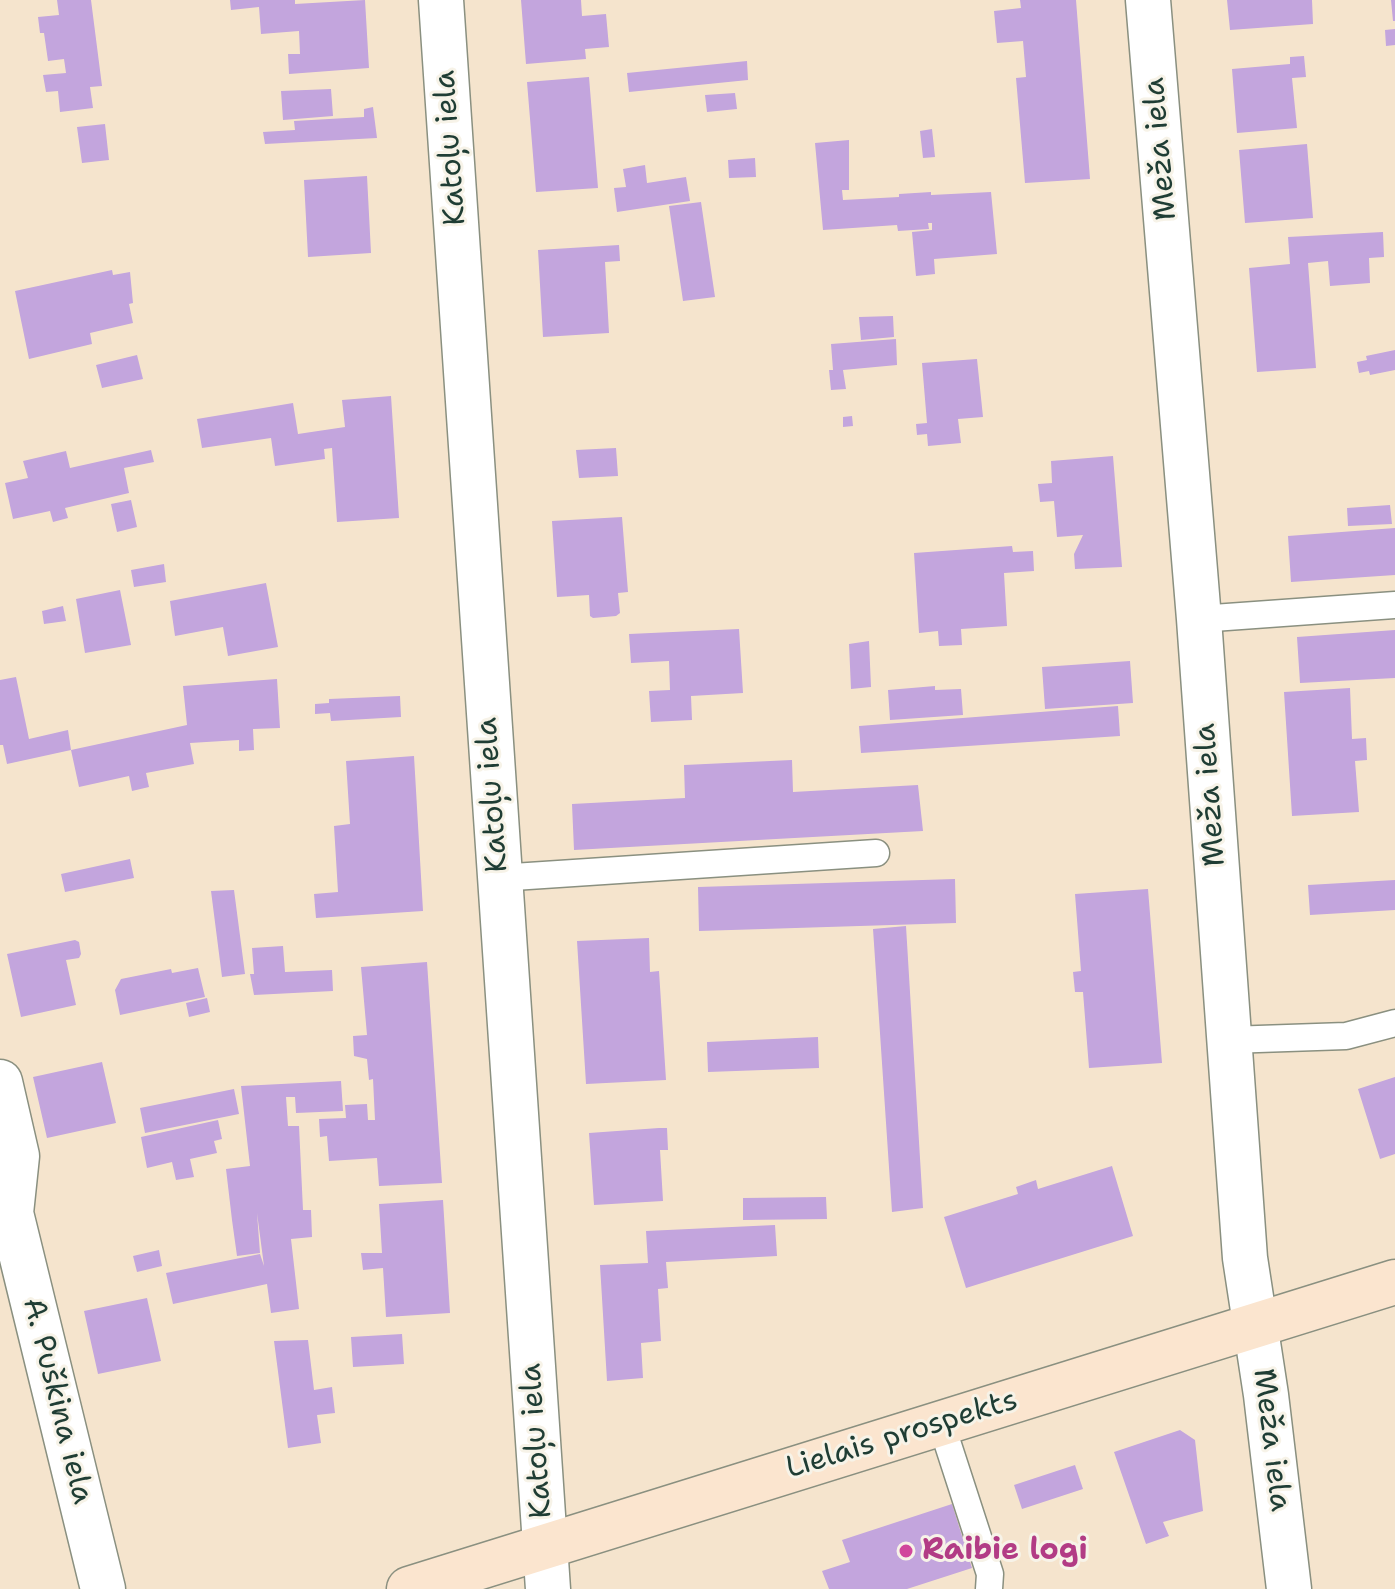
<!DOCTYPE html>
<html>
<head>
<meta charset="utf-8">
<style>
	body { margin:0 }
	canvas { display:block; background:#f5e4cd }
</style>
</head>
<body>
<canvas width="1395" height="1589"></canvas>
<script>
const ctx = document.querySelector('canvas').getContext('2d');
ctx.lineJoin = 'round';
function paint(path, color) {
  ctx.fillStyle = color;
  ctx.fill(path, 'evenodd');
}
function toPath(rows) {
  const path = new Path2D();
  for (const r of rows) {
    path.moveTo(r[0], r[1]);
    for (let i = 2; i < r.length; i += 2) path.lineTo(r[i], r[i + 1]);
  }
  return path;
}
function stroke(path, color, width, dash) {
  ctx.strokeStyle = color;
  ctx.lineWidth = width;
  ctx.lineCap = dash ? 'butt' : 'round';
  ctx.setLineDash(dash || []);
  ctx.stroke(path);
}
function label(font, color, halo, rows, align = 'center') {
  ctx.font = font + ' "Shantell Sans",sans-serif';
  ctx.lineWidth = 6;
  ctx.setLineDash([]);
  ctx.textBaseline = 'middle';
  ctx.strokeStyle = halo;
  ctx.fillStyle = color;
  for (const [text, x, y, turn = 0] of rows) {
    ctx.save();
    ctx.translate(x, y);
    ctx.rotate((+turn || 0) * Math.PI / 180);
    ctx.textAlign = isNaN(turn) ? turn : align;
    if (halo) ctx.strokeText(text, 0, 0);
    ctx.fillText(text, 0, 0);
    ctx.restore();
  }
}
paint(toPath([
	[57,0,91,0,102,86,90,87,93,108,60,112,58,91,46,92,43,75,66,73,64,59,48,61,44,33,40,33,38,17,59,15],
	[230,0,295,0,295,4,365,0,369,68,289,74,288,54,300,54,299,31,261,34,259,7,231,10],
	[521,0,581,0,582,16,606,14,609,47,585,49,586,59,526,64],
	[1020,0,1076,0,1090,179,1025,183,1016,78,1026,77,1023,41,997,43,994,11,1021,8],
	[1227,0,1312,0,1313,24,1230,30],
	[1391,0,1395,0,1395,21,1393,21],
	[1395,29,1395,45,1386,46,1385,30],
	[1304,56,1306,77,1292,78,1297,128,1237,133,1232,69,1290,64,1290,57],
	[747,61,748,80,629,92,627,73],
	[589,77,598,188,536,192,527,82],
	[331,89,333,116,283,120,281,91],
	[735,93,737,109,707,112,705,95],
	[373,107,377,138,265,144,263,132,295,130,294,121,364,117,364,109],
	[105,124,109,160,82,163,77,127],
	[932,129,935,157,923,158,920,131],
	[849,140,849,190,842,190,843,200,899,197,899,194,931,192,931,195,991,192,997,254,934,259,935,274,916,276,912,232,932,230,932,223,928,223,929,229,898,231,897,225,823,230,815,143],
	[1307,144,1313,218,1245,223,1239,150],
	[755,158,756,177,729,178,728,160],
	[645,165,647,183,686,177,690,201,617,212,614,188,626,187,623,169],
	[367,176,371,253,308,257,304,180],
	[701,202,715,297,683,301,669,206],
	[1383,232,1384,257,1369,258,1370,283,1330,286,1328,261,1308,263,1316,368,1257,372,1249,268,1290,264,1288,237],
	[619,245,620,261,605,262,609,333,543,337,538,250],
	[112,270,113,275,130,272,133,303,129,304,133,323,90,333,92,344,29,359,15,291],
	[893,316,894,337,861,340,859,317],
	[896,339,897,365,843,370,846,389,831,390,829,370,833,370,831,344],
	[1395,350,1395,370,1370,375,1369,371,1359,373,1357,362,1367,360,1366,356],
	[137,355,143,379,102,388,96,365],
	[977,359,983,417,958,419,961,443,928,446,927,434,917,435,916,424,927,423,922,363],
	[391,396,399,518,337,522,332,448,324,449,325,459,275,466,271,438,202,448,197,419,293,403,298,434,345,427,342,400],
	[852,416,853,426,843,427,843,417],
	[616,448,618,476,579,478,576,450],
	[151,450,154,462,124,468,129,493,65,508,68,518,53,522,50,511,13,519,5,483,28,478,23,461,66,451,70,468],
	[1113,456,1122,567,1075,569,1074,554,1083,535,1057,537,1054,501,1040,502,1038,484,1052,483,1051,461],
	[131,500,137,527,117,532,111,504],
	[1390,505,1392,524,1348,526,1347,508],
	[622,517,628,592,618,593,620,613,616,616,593,618,590,616,589,595,557,597,552,521],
	[1395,528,1395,575,1291,582,1288,536],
	[1012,546,1013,552,1033,551,1034,571,1004,573,1007,626,961,629,962,645,939,646,938,631,919,633,914,553],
	[164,564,166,582,134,587,131,570],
	[266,583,278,647,228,656,223,627,175,636,170,601],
	[120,590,131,645,85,653,76,599],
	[63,606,66,621,44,624,42,611],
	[739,629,743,693,691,696,692,720,651,722,649,691,670,690,669,661,631,663,629,634],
	[1395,630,1395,678,1300,683,1297,637],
	[869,641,871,687,851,689,849,644],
	[1130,661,1133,703,1045,709,1042,667],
	[16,677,29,739,68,730,71,750,7,764,3,745,0,745,0,680],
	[277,679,280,728,253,729,254,750,239,751,239,740,190,743,194,764,146,773,149,787,132,791,129,776,79,787,71,750,187,725,183,686],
	[935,686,935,690,961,689,963,715,890,720,888,690],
	[1350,688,1352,739,1366,738,1367,760,1355,761,1359,812,1292,816,1284,692],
	[400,696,401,717,331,721,330,713,315,714,315,704,329,703,329,699],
	[1118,706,1120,736,861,753,859,726],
	[414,756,423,911,316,918,314,894,338,892,334,826,350,824,346,761],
	[792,760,793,792,918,785,923,831,574,850,572,804,685,798,684,765],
	[130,859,134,878,65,892,61,874],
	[955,879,956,923,699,931,698,887],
	[1395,880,1395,910,1310,915,1308,885],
	[1148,889,1162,1063,1089,1068,1083,992,1075,992,1073,972,1081,971,1075,894],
	[234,890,245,974,222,977,211,891],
	[906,926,923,1208,892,1212,873,929],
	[649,938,650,972,659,971,666,1080,586,1084,577,941],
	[75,940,79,942,81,954,79,958,66,960,76,1005,21,1017,7,954],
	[283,946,285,972,332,970,333,991,254,995,250,974,254,974,252,948],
	[427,962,442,1183,379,1186,377,1158,329,1161,327,1136,320,1137,319,1119,346,1118,345,1105,367,1104,368,1120,375,1120,373,1079,369,1080,367,1059,354,1056,353,1036,367,1035,361,967],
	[198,968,205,997,120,1015,115,990,121,979,171,969,172,973],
	[207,998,210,1012,189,1017,186,1003],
	[818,1037,819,1068,708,1072,707,1042],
	[102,1062,116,1123,47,1138,33,1077],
	[1395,1077,1395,1154,1380,1159,1358,1089],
	[341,1081,343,1111,296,1113,295,1097,286,1097,288,1126,299,1126,303,1210,311,1210,312,1237,291,1239,299,1309,271,1313,267,1284,173,1304,166,1273,260,1254,264,1266,257,1213,260,1253,237,1256,232,1220,226,1169,250,1166,241,1086],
	[234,1089,239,1114,145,1133,140,1108],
	[218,1120,222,1139,214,1141,217,1153,190,1159,194,1177,176,1180,172,1162,147,1168,141,1137],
	[659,1128,667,1128,668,1150,660,1150,663,1201,594,1205,589,1133],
	[1112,1166,1133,1236,966,1288,944,1217,1018,1194,1016,1187,1036,1180,1038,1189],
	[826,1197,827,1219,743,1220,743,1198],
	[443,1200,450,1313,386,1317,383,1268,363,1270,361,1253,382,1253,379,1204],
	[775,1225,777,1256,666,1262,668,1288,658,1289,661,1341,641,1343,643,1378,607,1381,600,1265,648,1263,646,1231],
	[159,1250,162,1266,137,1272,133,1256],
	[147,1298,161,1361,98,1374,84,1311],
	[402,1334,404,1364,353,1367,351,1337],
	[308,1340,314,1390,332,1387,335,1413,317,1415,321,1443,288,1448,274,1341],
	[1180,1430,1195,1440,1203,1511,1163,1522,1169,1536,1146,1544,1114,1452],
	[1075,1465,1083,1489,1022,1509,1014,1485],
	[952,1504,972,1568,907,1589,829,1589,822,1571,850,1562,842,1540]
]), '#c3a5dd');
const lane = toPath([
	[1199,619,1395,605],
	[498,878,876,853],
	[1229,1040,1346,1036,1395,1023],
	[941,1423,990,1574,989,1589]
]);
const street = toPath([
	[441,0,548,1589],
	[1148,0,1199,619,1245,1258,1266,1395,1289,1589],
	[0,1082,17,1156,11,1213,103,1589]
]);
const secondary = toPath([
	[409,1589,1395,1282]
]);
stroke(lane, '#8a9080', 29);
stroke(street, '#8a9080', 47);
stroke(secondary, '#8a9080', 47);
stroke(lane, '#fff', 26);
stroke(street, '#fff', 44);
stroke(secondary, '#fbe5cf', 44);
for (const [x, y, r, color] of [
	[906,1551,8,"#d1479c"]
]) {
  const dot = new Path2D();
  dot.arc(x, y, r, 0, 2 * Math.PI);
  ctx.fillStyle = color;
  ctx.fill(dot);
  stroke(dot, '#f7f3e8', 3);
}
label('30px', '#1f3d34', '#f7f3e8', [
	["Katoļu iela",451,148,-94],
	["Meža iela",1161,149,-95],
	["Katoļu iela",493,795,-94],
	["Meža iela",1211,795,-94],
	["A. Puškina iela",57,1401,76],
	["Lielais prospekts",902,1435,-17],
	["Meža iela",1271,1440,83],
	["Katoļu iela",537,1441,-94]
]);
label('bold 30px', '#b23c85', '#f7f3e8', [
	["Raibie logi",922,1551]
], 'left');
</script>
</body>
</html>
